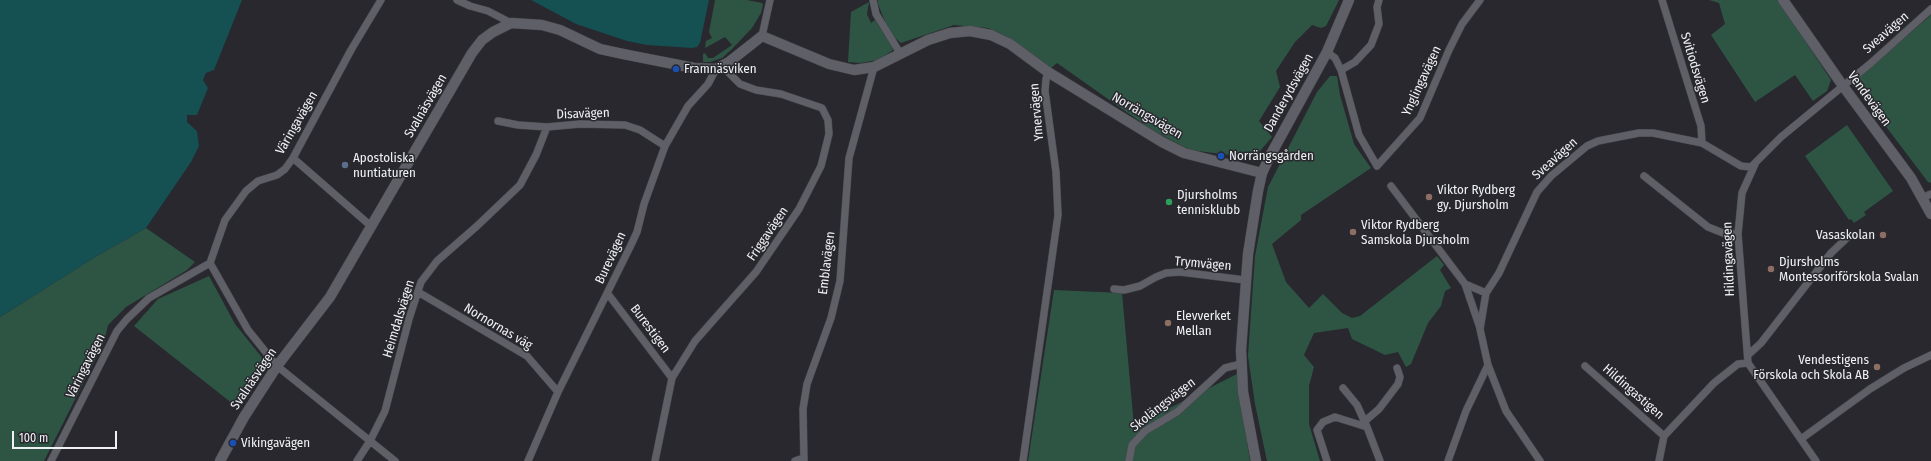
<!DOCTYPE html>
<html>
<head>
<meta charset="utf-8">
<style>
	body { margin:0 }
	#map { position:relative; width:1931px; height:461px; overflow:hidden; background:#28282e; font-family:"Fira Sans Condensed",sans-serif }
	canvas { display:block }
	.scale { position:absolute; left:12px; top:431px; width:105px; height:18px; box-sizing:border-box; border:2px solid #f0f1f5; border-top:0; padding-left:5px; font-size:12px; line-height:14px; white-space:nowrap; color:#f0f1f5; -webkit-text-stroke:3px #28282e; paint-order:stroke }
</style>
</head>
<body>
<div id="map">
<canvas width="1931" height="461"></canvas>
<div class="scale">100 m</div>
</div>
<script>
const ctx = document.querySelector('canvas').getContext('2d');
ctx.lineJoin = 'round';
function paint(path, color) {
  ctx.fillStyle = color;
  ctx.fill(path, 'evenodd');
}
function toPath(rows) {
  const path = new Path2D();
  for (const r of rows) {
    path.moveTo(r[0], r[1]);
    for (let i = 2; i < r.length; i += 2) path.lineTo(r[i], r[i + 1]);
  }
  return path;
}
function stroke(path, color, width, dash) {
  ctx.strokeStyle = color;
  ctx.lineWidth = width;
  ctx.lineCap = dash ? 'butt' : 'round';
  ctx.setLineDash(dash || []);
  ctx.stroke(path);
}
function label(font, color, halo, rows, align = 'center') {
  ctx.font = font + ' "Fira Sans Condensed",sans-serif';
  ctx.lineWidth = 3;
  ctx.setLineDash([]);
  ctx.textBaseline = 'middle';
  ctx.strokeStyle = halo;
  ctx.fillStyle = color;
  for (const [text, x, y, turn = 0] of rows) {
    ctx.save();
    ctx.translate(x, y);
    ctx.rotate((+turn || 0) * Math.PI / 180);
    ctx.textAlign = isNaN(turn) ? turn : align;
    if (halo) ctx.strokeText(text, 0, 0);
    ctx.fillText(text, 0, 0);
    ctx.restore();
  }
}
paint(toPath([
	[715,0,747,0,762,3,763,5,761,13,752,28,732,49,722,58,710,62,703,62,703,54,705,53,708,58,713,58,732,45,725,37,705,48,706,41,712,38,709,32],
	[878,0,1339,0,1326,26,1321,28,1312,25,1295,42,1276,71,1280,87,1259,121,1272,137,1254,158,1190,150,1152,130,1057,63,1051,68,1006,36,988,28,954,25,901,43,895,38,888,29,878,4],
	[1709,0,1778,0,1831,80,1827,91,1813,101,1795,75,1755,102,1711,35,1725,24,1719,3],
	[869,2,867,14,871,23,875,20,892,47,893,50,878,60,860,63,848,62,851,12],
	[1931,15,1931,183,1928,182,1853,83],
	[1330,76,1337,76,1340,95,1354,144,1371,168,1301,215,1301,220,1272,244,1286,282,1309,308,1323,294,1342,313,1352,318,1360,316,1437,256,1444,265,1440,270,1451,288,1445,291,1441,306,1428,323,1411,364,1406,367,1398,352,1385,355,1352,339,1348,328,1314,333,1304,355,1314,367,1309,386,1309,424,1320,461,1267,461,1255,404,1248,356,1255,256,1268,187,1317,92],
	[1847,125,1893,191,1864,212,1866,215,1854,223,1851,219,1849,220,1805,156],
	[146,228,195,262,187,270,126,307,108,325,104,342,44,461,0,461,0,317,95,257],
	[209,276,235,324,268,365,238,408,134,326,158,299],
	[1054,290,1122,293,1134,426,1237,374,1250,461,1028,461]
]), '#2e5544');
paint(toPath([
	[0,0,242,0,214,70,206,73,203,80,208,88,197,115,187,115,187,122,197,131,199,146,191,162,146,228,95,257,0,317],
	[531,0,709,0,700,43,697,47,692,48,647,45,627,41,576,24]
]), '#155052');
const street = toPath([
	[457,0,470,6,488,11,511,23],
	[873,0,876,14,900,53],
	[1662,0,1701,126,1702,143],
	[762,36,770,0],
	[1327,52,1335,58,1341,70,1359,135,1377,166,1420,118,1449,50,1462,24,1480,0],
	[1341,70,1355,62,1371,45,1379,24,1377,7,1379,0],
	[498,121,518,125,547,127,580,124,625,125,640,130,665,146],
	[293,158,372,227],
	[1644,176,1708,227,1723,233,1738,234],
	[1391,186,1465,284,1480,328],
	[1922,198,1931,194],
	[210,263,225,220,246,191,258,181,277,175,285,169,293,158,351,50,381,0],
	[210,263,248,330,277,366,395,461],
	[1465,284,1486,293],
	[1114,289,1124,290,1140,286,1156,277,1166,273,1180,272,1245,280],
	[418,292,527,356,558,392],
	[608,294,672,378],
	[1748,355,1761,343,1831,253,1850,235],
	[1748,363,1816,461],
	[1488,365,1506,411,1540,461],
	[1585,366,1664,436],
	[1343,388,1357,405,1367,427,1380,461],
	[1365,421,1379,409,1398,384,1400,377,1397,368],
	[1801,439,1870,389,1904,368,1931,355],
	[51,461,117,331,127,319,149,298,210,263],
	[357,461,370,441,385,411,409,319,421,282,437,261,477,226,520,185,536,155,547,127],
	[528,461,558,392,630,247,637,232,644,204,665,146,688,106,708,84,716,69],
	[655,461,672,378,695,341,756,272,799,209,821,166,829,134,828,120,822,108,781,94,756,90,740,84,722,66],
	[795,461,803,458],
	[804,461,803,409,807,384,831,318,840,281,849,158,874,67],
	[1023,461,1058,215,1056,172,1045,91,1046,79,1048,72],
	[1129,461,1132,445,1145,431,1177,412,1225,368,1241,364],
	[1327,461,1317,430,1323,422,1335,417,1367,427],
	[1448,461,1466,411,1488,365,1480,329,1486,293,1499,273,1537,192,1551,176,1587,146,1598,141,1639,133,1653,133,1702,143,1741,166,1751,167,1781,137,1871,63,1931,9],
	[1659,461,1664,436,1714,383,1738,364,1748,363,1738,234,1742,193,1755,164]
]);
const secondary = toPath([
	[1783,0,1843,86,1911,178,1931,214],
	[220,461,244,417,277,366,330,297,472,53,482,40,493,32,511,23,542,25,560,30,600,49,623,54,694,68,716,69,729,62,762,36,829,64,854,70,874,67,928,40,950,33,970,31,991,35,1010,44,1048,72,1162,142,1184,153,1262,173],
	[1256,461,1243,392,1241,350,1248,254,1258,191,1262,173,1270,156,1327,52,1349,0]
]);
stroke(street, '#47474c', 8);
stroke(secondary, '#47474c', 11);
stroke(street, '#5f6067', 7);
stroke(secondary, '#5f6067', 10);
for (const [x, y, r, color] of [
	[676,69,4,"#1a4fb4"],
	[1221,156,4,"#1a4fb4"],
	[345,165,4,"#5c6f8a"],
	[1429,197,4,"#8d6e63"],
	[1169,202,4,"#2e9e5b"],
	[1353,232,4,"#8d6e63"],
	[1883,235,4,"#8d6e63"],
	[1771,269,4,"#8d6e63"],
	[1168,323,4,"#8d6e63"],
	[1877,367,4,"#8d6e63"],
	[233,443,4,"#1a4fb4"]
]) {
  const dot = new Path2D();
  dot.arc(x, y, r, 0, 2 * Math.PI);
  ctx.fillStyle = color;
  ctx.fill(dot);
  stroke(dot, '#28282e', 1.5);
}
label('13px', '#f0f1f5', '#28282e', [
	["Sveavägen",1886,33,-41],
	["Svitiodsvägen",1695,68,73],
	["Ynglingavägen",1422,81,-65],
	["Danderydsvägen",1289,93,-61],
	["Vendevägen",1869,99,54],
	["Svalnäsvägen",426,106,-60],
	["Ymervägen",1037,112,-95],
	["Disavägen",583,114,-2],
	["Norrängsvägen",1147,116,30],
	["Väringavägen",297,123,-60],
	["Sveavägen",1555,159,-42],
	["Friggavägen",768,234,-56],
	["Burevägen",611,258,-65],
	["Hildingavägen",1729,259,-92],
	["Emblavägen",827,263,-83],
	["Trymvägen",1203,264,5],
	["Heimdalsvägen",399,319,-73],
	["Nornornas väg",498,327,31],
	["Burestigen",650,329,53],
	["Väringavägen",86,366,-63],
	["Svalnäsvägen",254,379,-56],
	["Hildingastigen",1633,392,41],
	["Skolängsvägen",1163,405,-38]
]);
label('13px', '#f0f1f5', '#28282e', [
	["Framnäsviken",684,69],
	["Norrängsgården",1229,156],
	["Apostoliska",353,158],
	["nuntiaturen",353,173],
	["Viktor Rydberg",1437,190],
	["gy. Djursholm",1437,205],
	["Djursholms",1177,195],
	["tennisklubb",1177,210],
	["Viktor Rydberg",1361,225],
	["Samskola Djursholm",1361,240],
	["Vasaskolan",1875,235,"right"],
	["Djursholms",1779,262],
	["Montessoriförskola Svalan",1779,277],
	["Elevverket",1176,316],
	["Mellan",1176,331],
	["Vendestigens",1869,360,"right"],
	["Förskola och Skola AB",1869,375,"right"],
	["Vikingavägen",241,443]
], 'left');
</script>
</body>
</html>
